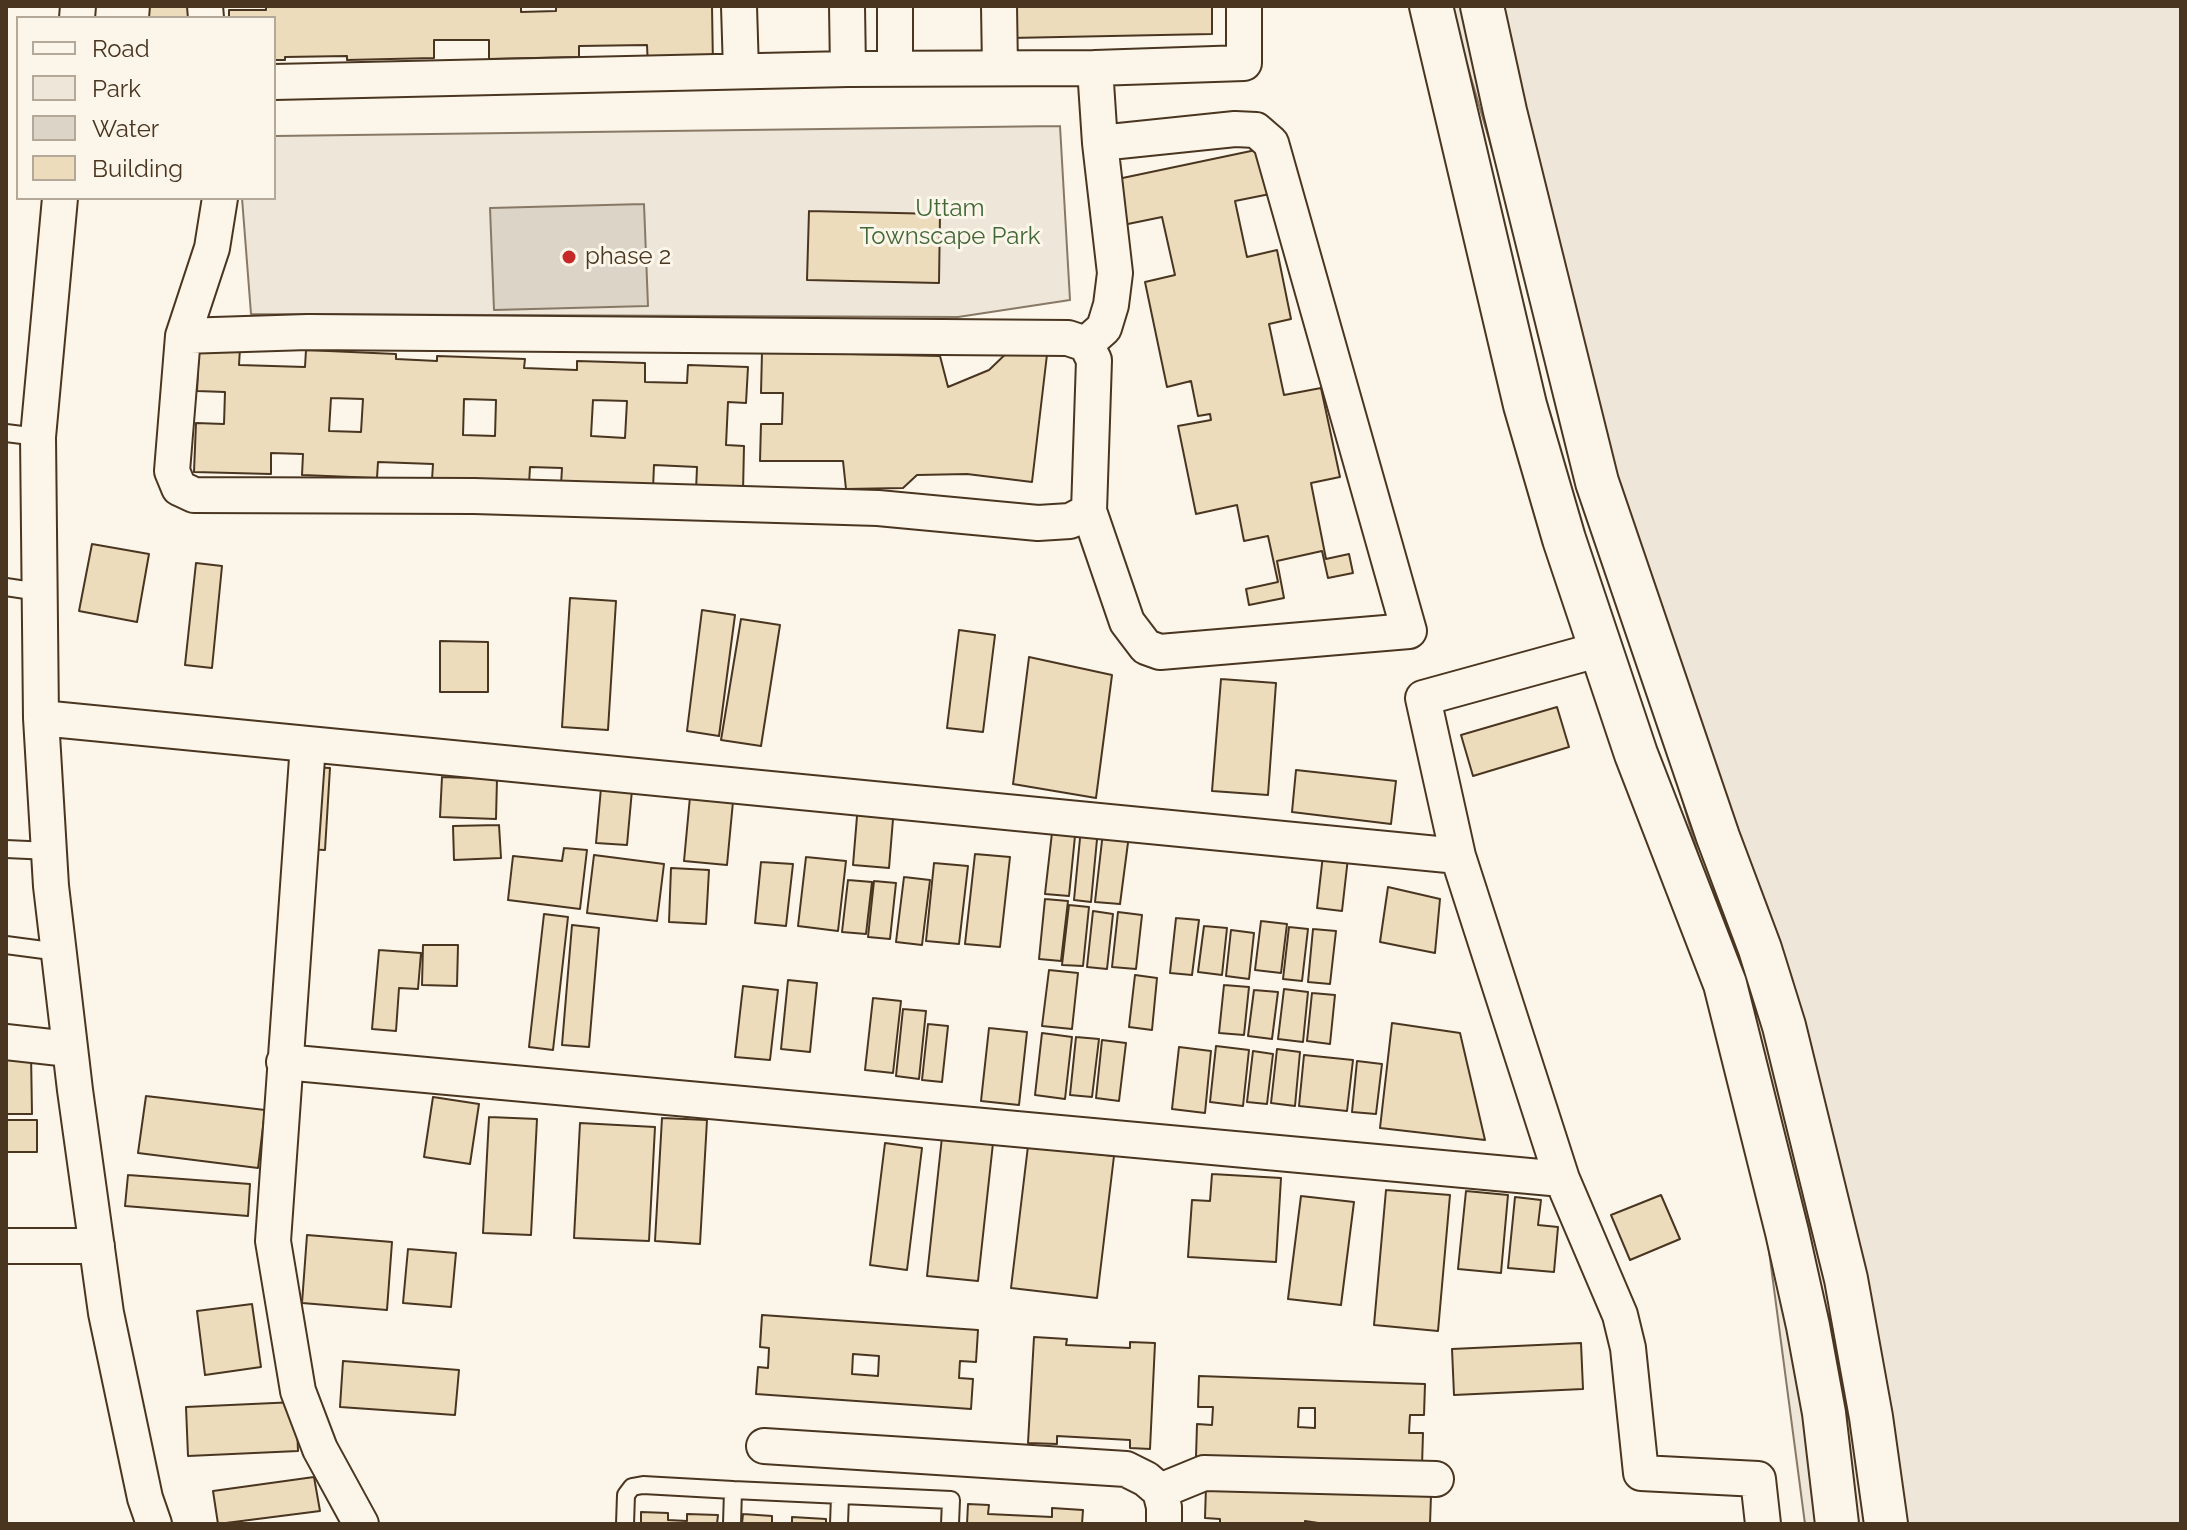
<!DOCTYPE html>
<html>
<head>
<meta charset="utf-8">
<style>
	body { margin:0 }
	#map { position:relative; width:2187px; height:1530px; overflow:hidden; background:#fbf6e9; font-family:Raleway,sans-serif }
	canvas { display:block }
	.frame { position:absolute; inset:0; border:8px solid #4a3520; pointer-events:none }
	.legend { position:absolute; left:16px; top:16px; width:260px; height:184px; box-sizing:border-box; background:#fbf6e9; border:2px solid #b4a999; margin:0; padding:10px 14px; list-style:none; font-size:24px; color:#4a3520 }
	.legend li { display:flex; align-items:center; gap:16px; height:40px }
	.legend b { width:40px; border:2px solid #b4a999 }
</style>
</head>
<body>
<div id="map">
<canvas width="2187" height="1530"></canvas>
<div class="frame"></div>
<ul class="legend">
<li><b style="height:10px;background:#fbf6e9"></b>Road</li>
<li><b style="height:22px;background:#ede6d9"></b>Park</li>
<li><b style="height:22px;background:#dcd4c6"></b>Water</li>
<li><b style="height:22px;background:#ecdcbc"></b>Building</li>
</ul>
</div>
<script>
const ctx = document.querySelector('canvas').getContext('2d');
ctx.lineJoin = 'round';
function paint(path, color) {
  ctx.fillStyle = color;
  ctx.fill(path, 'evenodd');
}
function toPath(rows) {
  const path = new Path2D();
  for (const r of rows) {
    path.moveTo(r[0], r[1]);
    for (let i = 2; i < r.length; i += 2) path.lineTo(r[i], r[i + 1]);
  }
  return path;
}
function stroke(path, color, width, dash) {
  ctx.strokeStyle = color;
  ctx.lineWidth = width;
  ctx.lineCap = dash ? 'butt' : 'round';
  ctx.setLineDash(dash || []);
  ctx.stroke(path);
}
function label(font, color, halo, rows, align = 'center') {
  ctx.font = font + ' Raleway,sans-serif';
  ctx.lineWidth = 6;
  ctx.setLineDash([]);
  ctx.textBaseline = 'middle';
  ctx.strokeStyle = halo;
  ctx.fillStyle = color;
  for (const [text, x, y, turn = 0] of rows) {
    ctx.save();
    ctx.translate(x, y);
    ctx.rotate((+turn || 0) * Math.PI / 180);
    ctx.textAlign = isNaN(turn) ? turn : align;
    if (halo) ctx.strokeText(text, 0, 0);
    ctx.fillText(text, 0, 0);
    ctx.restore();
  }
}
const green = toPath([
	[1450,6,2181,6,2181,1524,1805,1524,1732,970,1450,6],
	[1060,126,1070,300,958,317,251,314,242,198,274,198,274,136,1060,126]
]);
paint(green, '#ede6d9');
stroke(green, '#887966', 2);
const water = toPath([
	[644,204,648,306,494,310,490,208,644,204]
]);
paint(water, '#dcd4c6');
stroke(water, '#887966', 2);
const building = toPath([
	[150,6,195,6,194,18,149,18,150,6],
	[266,6,521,6,521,12,556,11,556,6,712,6,713,67,648,67,647,45,579,46,579,57,489,59,489,40,434,40,434,58,347,60,347,56,285,57,285,60,274,60,274,18,229,18,229,10,266,10,266,6],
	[1009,6,1212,6,1212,34,1010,38,1009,6],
	[1270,147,1280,192,1235,201,1247,257,1277,250,1291,319,1269,324,1284,395,1321,388,1340,477,1311,483,1326,559,1349,554,1353,573,1328,578,1322,551,1277,561,1284,598,1249,605,1246,589,1278,582,1268,536,1244,541,1237,505,1196,514,1178,426,1211,420,1210,414,1198,416,1191,381,1167,387,1145,282,1175,275,1162,217,1123,225,1113,180,1270,147],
	[809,211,940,214,939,283,807,280,809,211],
	[199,346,240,348,239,365,305,367,306,350,396,354,396,359,437,361,437,356,525,359,524,368,577,370,577,361,645,363,645,382,687,383,688,365,748,367,746,403,728,402,726,445,744,446,743,492,696,491,697,467,654,465,653,489,561,485,562,468,530,467,529,484,432,480,433,464,378,462,377,478,302,475,303,454,271,453,271,474,194,472,196,423,224,424,225,392,197,391,199,346],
	[331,398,363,399,361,432,329,431,331,398],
	[464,399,496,400,495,436,463,435,464,399],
	[593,400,627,401,625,438,591,436,593,400],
	[1014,346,1048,346,1032,482,967,474,917,475,903,488,846,489,843,461,760,461,761,424,782,424,783,393,761,393,762,352,940,356,948,387,989,370,1014,346],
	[92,544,149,554,137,622,79,611,92,544],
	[196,563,222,566,212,668,185,665,196,563],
	[570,598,616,601,608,730,562,727,570,598],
	[702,610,735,615,719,736,687,731,702,610],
	[741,619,780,625,761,746,721,740,741,619],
	[959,630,995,635,983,732,947,728,959,630],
	[440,641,488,642,488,692,440,692,440,641],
	[1029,657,1112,675,1096,798,1013,784,1029,657],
	[1221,679,1276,683,1268,795,1212,791,1221,679],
	[1557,707,1569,747,1473,776,1461,735,1557,707],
	[308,767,330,768,325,850,303,849,308,767],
	[1296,770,1396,781,1391,824,1292,812,1296,770],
	[442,777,497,779,496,819,440,817,442,777],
	[691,786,734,791,727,865,684,861,691,786],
	[601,788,632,790,627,845,596,843,601,788],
	[858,804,894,807,889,868,853,865,858,804],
	[1053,824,1076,826,1069,896,1045,894,1053,824],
	[499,825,501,858,454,860,453,826,499,825],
	[1081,828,1098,829,1091,902,1074,900,1081,828],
	[1103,832,1129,835,1120,904,1095,902,1103,832],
	[1324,846,1349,849,1342,911,1317,908,1324,846],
	[564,848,587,850,580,909,508,900,513,856,562,861,564,848],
	[975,854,1010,857,1000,947,965,944,975,854],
	[594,855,664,864,657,921,587,913,594,855],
	[806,857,846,861,838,931,798,926,806,857],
	[761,862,793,864,786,926,755,923,761,862],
	[934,863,968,866,959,944,926,941,934,863],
	[671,868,709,870,706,924,669,922,671,868],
	[904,877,930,880,922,945,896,942,904,877],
	[848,880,872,882,866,934,842,932,848,880],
	[874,881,896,883,890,939,868,937,874,881],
	[1388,887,1440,899,1435,953,1380,942,1388,887],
	[1045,899,1068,901,1061,961,1039,959,1045,899],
	[1069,905,1089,907,1083,966,1062,965,1069,905],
	[1093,911,1113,914,1107,969,1087,967,1093,911],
	[1118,912,1142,915,1136,969,1112,967,1118,912],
	[544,914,568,917,553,1050,529,1047,544,914],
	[1176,918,1199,920,1192,975,1170,973,1176,918],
	[1261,921,1287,924,1281,973,1255,970,1261,921],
	[572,925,599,928,589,1047,562,1045,572,925],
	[1204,926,1227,928,1222,975,1198,972,1204,926],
	[1289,927,1308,929,1302,981,1283,979,1289,927],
	[1313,929,1336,931,1330,984,1308,982,1313,929],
	[1231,930,1254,933,1249,979,1226,976,1231,930],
	[423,945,458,945,457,986,422,985,423,945],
	[379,950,421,953,418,989,399,988,396,1031,372,1029,379,950],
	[1049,970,1078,973,1072,1029,1042,1026,1049,970],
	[1135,975,1157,978,1152,1030,1129,1027,1135,975],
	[788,980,817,983,810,1052,781,1049,788,980],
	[1224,985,1249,987,1244,1035,1219,1033,1224,985],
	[743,986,778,990,770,1060,735,1057,743,986],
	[1284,989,1308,992,1303,1042,1278,1039,1284,989],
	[1254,990,1278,992,1272,1039,1248,1036,1254,990],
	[1312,993,1335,995,1330,1044,1307,1041,1312,993],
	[873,998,901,1001,893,1073,865,1070,873,998],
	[903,1009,926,1011,919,1079,896,1076,903,1009],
	[1392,1023,1460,1033,1485,1140,1380,1128,1392,1023],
	[928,1024,948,1026,942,1082,922,1080,928,1024],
	[989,1028,1027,1032,1019,1105,981,1101,989,1028],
	[1042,1033,1072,1037,1065,1099,1035,1095,1042,1033],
	[1076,1037,1099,1039,1092,1097,1070,1095,1076,1037],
	[1102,1040,1126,1043,1119,1101,1096,1098,1102,1040],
	[1216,1046,1249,1050,1243,1106,1210,1102,1216,1046],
	[1179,1047,1211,1051,1205,1113,1172,1109,1179,1047],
	[1277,1049,1300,1052,1295,1106,1271,1103,1277,1049],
	[1253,1051,1273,1054,1267,1104,1247,1102,1253,1051],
	[6,1053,31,1053,32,1114,6,1114,6,1053],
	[1304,1055,1353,1060,1347,1111,1299,1106,1304,1055],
	[1357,1061,1382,1064,1376,1114,1352,1112,1357,1061],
	[146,1096,265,1110,258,1168,138,1153,146,1096],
	[433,1097,479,1104,470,1164,424,1157,433,1097],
	[489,1117,537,1119,531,1235,483,1233,489,1117],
	[662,1118,707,1120,700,1244,655,1241,662,1118],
	[6,1120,37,1120,37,1152,6,1152,6,1120],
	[580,1123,655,1127,649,1241,574,1238,580,1123],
	[942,1137,993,1143,978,1281,927,1276,942,1137],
	[885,1143,922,1148,907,1270,870,1265,885,1143],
	[1028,1146,1114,1156,1097,1298,1011,1288,1028,1146],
	[1212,1174,1281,1178,1276,1262,1188,1257,1192,1200,1210,1201,1212,1174],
	[128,1175,250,1184,248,1216,125,1206,128,1175],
	[1386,1190,1450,1195,1438,1331,1374,1325,1386,1190],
	[1466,1191,1508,1195,1501,1273,1458,1269,1466,1191],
	[1661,1195,1680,1239,1630,1260,1611,1215,1661,1195],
	[1301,1196,1354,1202,1341,1305,1288,1299,1301,1196],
	[1515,1197,1541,1200,1538,1225,1558,1227,1554,1272,1508,1268,1515,1197],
	[307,1235,392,1242,387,1310,302,1303,307,1235],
	[408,1249,456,1253,451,1307,403,1303,408,1249],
	[252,1304,261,1367,205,1375,197,1311,252,1304],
	[762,1315,978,1330,976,1362,960,1361,959,1378,973,1379,971,1409,756,1394,758,1367,768,1368,769,1348,760,1347,762,1315],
	[853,1354,879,1356,878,1376,852,1374,853,1354],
	[1034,1337,1067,1339,1066,1345,1130,1348,1130,1342,1155,1343,1150,1449,1130,1448,1130,1440,1057,1436,1057,1444,1028,1443,1034,1337],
	[1581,1343,1583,1389,1454,1395,1452,1349,1581,1343],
	[343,1361,459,1370,455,1415,340,1407,343,1361],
	[1199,1376,1425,1384,1424,1415,1410,1415,1409,1433,1423,1433,1422,1466,1196,1457,1197,1424,1212,1425,1213,1407,1198,1407,1199,1376],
	[1299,1408,1315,1408,1315,1428,1298,1427,1299,1408],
	[296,1402,298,1451,188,1456,186,1407,296,1402],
	[314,1477,320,1511,218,1524,213,1491,314,1477],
	[1206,1486,1431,1495,1430,1524,1325,1524,1305,1521,1305,1524,1220,1524,1220,1519,1205,1518,1206,1486],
	[968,1504,989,1505,988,1514,1052,1517,1052,1508,1083,1510,1082,1524,967,1524,968,1504],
	[641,1512,668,1513,668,1520,687,1521,687,1514,718,1515,717,1524,641,1524,641,1512],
	[743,1514,772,1516,772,1524,742,1524,743,1514],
	[792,1517,826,1519,826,1524,792,1524,792,1517]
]);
paint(building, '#ecdcbc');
stroke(building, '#4a3520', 2);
const service = toPath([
	[6,433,38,437],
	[6,587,39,592],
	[6,849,50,851],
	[6,945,59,952],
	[625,1524,626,1495,632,1487,643,1485,733,1490],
	[732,1524,733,1490,951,1500,950,1524],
	[839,1524,840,1496]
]);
const minor = toPath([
	[205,6,206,18],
	[739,6,741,71],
	[847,6,848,69],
	[895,6,895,69],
	[999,6,1000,68],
	[77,18,78,6],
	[274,82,848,69,1095,68,1244,63,1244,6],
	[60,198,38,437,41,718,51,886,75,1090,106,1313,145,1498,154,1524],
	[220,198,212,248,183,336,172,471,179,488,194,495,474,496,878,508,1038,523,1070,521,1089,511],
	[183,336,308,332,1068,338,1086,344,1094,360,1089,511,1127,622,1146,647,1160,652,1409,631,1271,143,1256,130,1235,129,1100,143],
	[1086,344,1104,328,1111,305,1115,273,1100,143,1095,68],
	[1601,649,1423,698,1458,856,1562,1179,1620,1315,1628,1348,1641,1473,1758,1479,1763,1524],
	[41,718,1458,856],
	[308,744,273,1241,298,1391,320,1449,361,1524],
	[6,1042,69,1049],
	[284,1062,1562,1179],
	[6,1246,97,1246],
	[764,1446,1126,1469,1146,1479,1160,1491,1164,1507,1164,1524],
	[1160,1491,1204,1473,1436,1479]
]);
const tertiary = toPath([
	[1431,6,1525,405,1564,539,1636,754,1725,984,1787,1232,1808,1326,1824,1413,1837,1524],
	[1482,6,1505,111,1597,482,1718,837,1760,949,1784,1026,1846,1279,1871,1417,1886,1524]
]);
stroke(service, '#4a3520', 20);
stroke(minor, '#4a3520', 38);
stroke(tertiary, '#4a3520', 46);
stroke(service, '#fbf6e9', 16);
stroke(minor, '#fbf6e9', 34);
stroke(tertiary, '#fbf6e9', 42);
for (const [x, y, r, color] of [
	[569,257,8,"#c62828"]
]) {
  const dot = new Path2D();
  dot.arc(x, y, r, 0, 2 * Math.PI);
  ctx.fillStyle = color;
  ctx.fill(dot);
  stroke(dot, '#fbf6e9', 3);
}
label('24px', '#436837', '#fbf6e9', [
	["Uttam",950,209],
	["Townscape Park",950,237]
]);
label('24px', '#4a3520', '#fbf6e9', [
	["phase 2",585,257]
], 'left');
</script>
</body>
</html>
